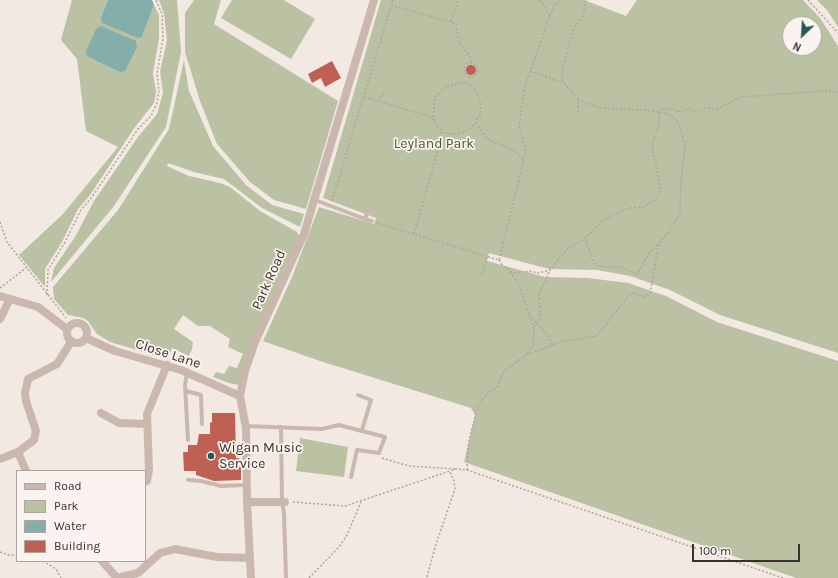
<!DOCTYPE html>
<html>
<head>
<meta charset="utf-8">
<style>
	body { margin:0 }
	#map { position:relative; width:838px; height:578px; overflow:hidden; background:#f2e9e2; font-family:Karla,sans-serif }
	canvas { display:block }
	.legend { position:absolute; left:16px; top:470px; width:130px; height:92px; box-sizing:border-box; background:#faf3ef; border:1px solid #ada5a1; margin:0; padding:5px 7px; list-style:none; font-size:12px; color:#3a2f2c }
	.legend li { display:flex; align-items:center; gap:8px; height:20px }
	.legend b { width:20px; border:1px solid #ada5a1 }
	.north { position:absolute; left:782px; top:16px; width:40px; height:40px; box-sizing:border-box; background:#faf3ef; border:1px solid #ada5a1; border-radius:50%; rotate:205deg; font-size:11px; font-weight:700; line-height:16px; text-align:center; color:#3a2f2c }
	.north::after { content:''; display:block; margin:auto; width:14px; height:18px; background:#245956; clip-path:polygon(50% 0,100% 100%,50% 72%,0 100%) }
	.scale { position:absolute; left:692px; top:544px; width:108px; height:18px; box-sizing:border-box; border:2px solid #3a2f2c; border-top:0; padding-left:5px; font-size:12px; line-height:14px; white-space:nowrap; color:#3a2f2c; -webkit-text-stroke:3px #faf3ef; paint-order:stroke }
</style>
</head>
<body>
<div id="map">
<canvas width="838" height="578"></canvas>
<ul class="legend">
<li><b style="height:5px;background:#cab8ae"></b>Road</li>
<li><b style="height:11px;background:#bbc1a3"></b>Park</li>
<li><b style="height:11px;background:#83aeaa"></b>Water</li>
<li><b style="height:11px;background:#be6154"></b>Building</li>
</ul>
<div class="north">N</div>
<div class="scale">100 m</div>
</div>
<script>
const ctx = document.querySelector('canvas').getContext('2d');
ctx.lineJoin = 'round';
function paint(path, color) {
  ctx.fillStyle = color;
  ctx.fill(path, 'evenodd');
}
function toPath(rows) {
  const path = new Path2D();
  for (const r of rows) {
    if (r.length === 3) {
      path.moveTo(r[0] + r[2], r[1]);
      path.arc(r[0], r[1], r[2], 0, 2 * Math.PI);
      continue;
    }
    path.moveTo(r[0], r[1]);
    for (let i = 2; i < r.length; i += 2) path.lineTo(r[i], r[i + 1]);
  }
  return path;
}
function stroke(path, color, width, dash) {
  ctx.strokeStyle = color;
  ctx.lineWidth = width;
  ctx.lineCap = dash ? 'butt' : 'round';
  ctx.setLineDash(dash || []);
  ctx.stroke(path);
}
function label(font, color, halo, rows, align = 'center') {
  ctx.font = font + ' Karla,sans-serif';
  ctx.lineWidth = 3.5;
  ctx.setLineDash([]);
  ctx.textBaseline = 'middle';
  ctx.strokeStyle = halo;
  ctx.fillStyle = color;
  for (const [text, x, y, turn = 0] of rows) {
    ctx.save();
    ctx.translate(x, y);
    ctx.rotate((+turn || 0) * Math.PI / 180);
    ctx.textAlign = isNaN(turn) ? turn : align;
    if (halo) ctx.strokeText(text, 0, 0);
    ctx.fillText(text, 0, 0);
    ctx.restore();
  }
}
paint(toPath([
	[72,0,108,0,101,17,142,37,154,5,159,15,159,38,153,73,156,92,154,103,135,127,90,195,78,209,63,240,45,269,45,287,19,255,63,214,118,147,86,131,77,59,61,40],
	[159,0,177,0,181,52,166,127,114,206,51,282,54,268,75,237,94,201,138,137,157,114,163,93,160,72,167,40,164,14],
	[194,0,221,0,214,24,338,101,306,209,274,200,250,182,217,144,200,101,185,52,185,13],
	[232,0,284,0,315,19,291,59,221,18],
	[381,0,584,0,626,16,637,0,803,0,820,18,838,46,838,353,720,315,670,290,630,276,597,270,549,269,489,253,487,261,545,277,588,278,628,283,666,296,717,322,838,361,838,578,796,578,464,462,475,415,471,408,320,361,263,341,292,277,319,207,374,224,376,218,323,198],
	[790,24,814,24,814,48,790,48],
	[817,0,838,0,838,27,827,10],
	[184,60,189,91,213,146,246,185,272,205,304,214,300,227,262,208,224,179,194,172,168,163,167,166,189,176,220,183,230,187,260,211,297,232,300,237,239,385,229,383,213,377,216,372,224,374,229,366,237,368,243,354,228,347,230,339,210,326,198,326,183,315,174,329,193,342,192,349,189,356,172,348,168,359,110,342,97,334,88,321,83,318,68,315,54,299,53,287,118,210,169,129],
	[300,438,348,447,344,477,296,471]
]), '#bbc1a3');
paint(toPath([
	[108,0,152,0,154,5,142,37,138,38,102,23,101,17],
	[101,26,136,41,137,47,125,71,120,72,87,56,86,51,96,29]
]), '#83aeaa');
paint(toPath([
	[332,61,341,78,325,87,321,78,312,83,308,74],
	[471,70,5],
	[212,413,235,413,236,458,239,458,239,467,241,467,241,480,214,481,196,475,196,471,184,471,183,452,188,452,188,445,197,445,199,434,210,434,210,423,212,422]
]), '#be6154');
stroke(toPath([
	[540,0,550,16],
	[808,0,838,33],
	[391,5,456,24,459,43,470,56,471,63],
	[451,22,458,0],
	[471,70,7],
	[530,71,564,83],
	[464,82,473,87,477,93,481,105,480,115,473,126,464,132,452,134,443,132,436,125,433,116,435,98,445,87,464,82],
	[364,97,425,115,434,120],
	[578,99,599,108,647,110,671,115,679,124,685,145,681,182,680,213,667,234,648,255,637,274,620,267,598,266,594,263,585,238],
	[377,101,384,93],
	[578,112,578,99,564,83,562,77,563,67,570,41,574,28,583,15,586,0],
	[476,123,487,139,514,150,524,160],
	[332,201,393,0],
	[0,222,7,242,66,318],
	[377,223,499,260,526,151,519,126,525,86,550,16,555,5,562,0],
	[414,234,439,146,441,132],
	[499,260,503,266,513,273,529,271,538,273,550,270,567,249,585,238,603,221,620,212,630,208,643,207,655,200,661,190,652,145,659,124,659,111,666,108,682,112,689,109,698,112,706,108,717,109,741,97,824,91,838,92],
	[510,272,519,284,534,329],
	[482,274,487,257],
	[0,288,26,268],
	[47,295,48,270,65,242,81,210,92,197,138,129,151,116,157,103,159,91,157,74,163,39,162,14,156,0],
	[529,315,548,335,553,345],
	[527,354,541,350,563,341,597,336,629,295,633,293,644,297,650,294,658,248,661,240],
	[382,458,409,466,455,469],
	[467,470,469,440,478,406,485,396,498,386,503,372,527,354,533,345,534,329,540,317,539,293,550,270],
	[293,502,345,506,456,469,467,470,783,578],
	[0,552,9,555,17,555],
	[43,561,56,569,61,578],
	[427,577,436,544,455,489,454,481,450,472],
	[309,578,339,547,347,535,361,502]
]), '#b6a299', 1.5, [2, 2]);
stroke(toPath([
	[315,200,365,219],
	[369,208,365,219,372,221],
	[187,373,185,385,188,440],
	[186,391,201,395,202,424],
	[358,395,371,400,362,430],
	[246,426,322,429,339,425,385,437,379,453,357,450,351,477],
	[281,427,282,502,284,513,286,578],
	[188,480,201,481,221,486,246,485]
]), '#cab8ae', 4);
stroke(toPath([
	[0,296,38,307,67,329],
	[0,319,10,299],
	[77,333,10],
	[86,338,115,351,181,370,240,396],
	[101,413,119,423,147,424],
	[18,452,26,471],
	[0,459,18,452,34,440,36,431,26,401,25,393,28,379,57,364,71,342],
	[145,482,147,481,149,470,147,414,167,365],
	[247,502,285,502],
	[102,561,117,578,138,573,160,553,175,549,217,557,250,558],
	[251,578,247,502,246,428,240,396,245,371,255,342,304,234,374,0]
]), '#cab8ae', 8);
for (const [x, y, r, color] of [
	[211,456,4,"#245956"]
]) {
  const dot = new Path2D();
  dot.arc(x, y, r, 0, 2 * Math.PI);
  ctx.fillStyle = color;
  ctx.fill(dot);
  stroke(dot, '#faf3ef', 1.5);
}
label('14px', '#4e5631', '#faf3ef', [
	["Leyland Park",434,144]
]);
label('14px', '#3a2f2c', '#faf3ef', [
	["Park Road",269,280,-66],
	["Close Lane",168,354,18]
]);
label('14px', '#3a2f2c', '#faf3ef', [
	["Wigan Music",219,448],
	["Service",219,464]
], 'left');
</script>
</body>
</html>
